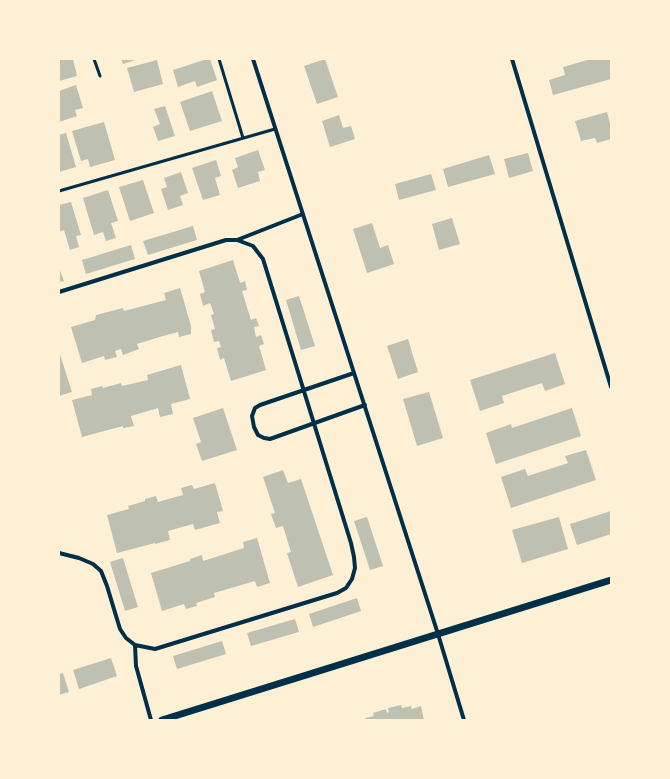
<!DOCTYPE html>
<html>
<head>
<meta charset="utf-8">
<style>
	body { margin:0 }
	#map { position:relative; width:670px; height:779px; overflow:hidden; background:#fdf0d5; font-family:Quicksand,sans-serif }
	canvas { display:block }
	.frame { position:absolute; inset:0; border:60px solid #fdf0d5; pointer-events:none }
</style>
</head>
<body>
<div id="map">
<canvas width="670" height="779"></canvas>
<div class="frame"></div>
</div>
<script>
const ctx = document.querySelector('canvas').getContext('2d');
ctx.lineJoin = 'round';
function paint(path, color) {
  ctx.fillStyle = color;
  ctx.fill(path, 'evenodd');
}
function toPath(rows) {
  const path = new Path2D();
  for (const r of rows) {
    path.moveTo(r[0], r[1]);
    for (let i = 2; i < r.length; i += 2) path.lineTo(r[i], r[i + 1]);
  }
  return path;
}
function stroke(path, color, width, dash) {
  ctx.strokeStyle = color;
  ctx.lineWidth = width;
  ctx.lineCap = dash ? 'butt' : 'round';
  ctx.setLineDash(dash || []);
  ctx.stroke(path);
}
paint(toPath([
	[59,59,73,59,77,76,59,81],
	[121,59,139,59,123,64],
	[207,59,210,59,217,80,197,87,195,81,178,87,173,70],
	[325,59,338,97,317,104,304,66],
	[591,59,611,59,611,79,553,95,549,80,565,75,563,67],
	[157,60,163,84,134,92,127,68],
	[76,85,83,108,75,110,77,116,59,122,59,91],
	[212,91,222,121,190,131,180,102],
	[165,106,175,136,158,141,153,127,160,124,154,109],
	[607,112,611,127,611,139,597,143,595,138,581,141,575,121],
	[339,115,343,128,351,126,355,139,330,147,322,121],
	[104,122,115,160,90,167,88,159,81,161,72,131],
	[66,133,76,167,59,172,59,135],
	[258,150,265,170,258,172,260,181,238,188,232,170,238,167,235,158],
	[528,153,533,171,509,178,504,159],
	[489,155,495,174,448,187,443,169],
	[216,160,221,176,215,178,220,195,203,200,192,168],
	[181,172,188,193,180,196,183,205,168,210,161,189,167,187,164,178],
	[431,174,436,190,399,200,395,184],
	[143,180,154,213,130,221,119,187],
	[108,190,118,221,111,223,116,238,106,241,103,232,94,235,83,198],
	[71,202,81,235,76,236,79,247,70,250,64,230,59,232,59,205],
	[452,218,460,244,439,250,432,224],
	[372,223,380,248,388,245,394,264,367,273,353,229],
	[193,226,197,240,148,255,143,241],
	[131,245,135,259,86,274,82,260],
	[233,260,240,283,245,281,247,290,242,291,251,320,256,318,259,326,254,327,256,337,261,335,264,344,259,346,266,370,231,381,224,358,220,360,217,348,221,347,219,341,214,342,211,330,215,329,211,315,214,314,210,303,203,306,200,294,205,292,199,271],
	[59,268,64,281,59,282],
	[180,288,191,326,191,334,179,337,178,332,163,336,137,344,139,349,123,355,121,349,115,351,117,357,105,360,104,356,82,363,71,327,95,320,96,315,123,308,124,311,166,300,164,293],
	[299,296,315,346,301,350,286,300],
	[408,339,418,372,398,379,387,346],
	[59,351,72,392,59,396],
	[555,353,565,384,545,391,542,383,502,396,504,403,480,411,470,380],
	[181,365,190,399,171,404,173,414,160,417,158,408,131,416,134,426,123,428,123,426,82,437,72,400,92,395,91,389,102,386,103,388,121,383,122,386,148,380,147,375],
	[429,392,443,438,417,446,403,399],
	[223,408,237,450,202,461,196,444,201,442,193,418],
	[572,408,581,436,496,464,486,433,511,424,512,428],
	[586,450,596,480,511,508,501,477,525,469,528,476,568,463,565,456],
	[283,470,288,483,301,479,333,575,298,587,287,553,291,552,283,526,276,528,271,514,275,513,263,477],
	[215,483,223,511,217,512,220,523,195,530,193,524,168,531,170,540,155,544,155,543,117,553,107,515,129,509,128,506,145,501,145,499,156,496,158,502,183,495,181,488,192,485,194,489],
	[611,511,611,534,577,545,570,524],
	[367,517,383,566,370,570,354,521],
	[559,517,568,549,522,563,512,530],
	[257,538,270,583,257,587,255,581,214,593,215,597,196,603,197,606,186,609,184,604,162,611,151,573,190,561,190,559,202,555,203,561,244,548,243,542],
	[123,558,138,607,125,611,110,562],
	[357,598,361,611,313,627,309,614],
	[295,619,299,632,251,646,247,633],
	[222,641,226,654,177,669,173,656],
	[111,658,117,676,79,689,73,670],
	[63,673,69,692,59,695,59,674],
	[401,705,402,708,411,706,412,709,421,706,424,720,366,720,365,718,374,716,373,713,386,709,387,713,389,712,388,708]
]), '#bec0b2');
stroke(toPath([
	[94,59,100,76],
	[219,59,243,138],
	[59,191,275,129]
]), '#003049', 3);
stroke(toPath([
	[253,59,438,634,464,720],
	[512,59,611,387],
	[237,240,303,214],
	[59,292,226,240,237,240,253,246,263,259,351,543,354,557,355,568,352,579,346,588,337,593,155,649,135,645,126,638,120,629,107,586,101,571,93,564,79,558,59,553],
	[354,373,260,405,255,408,252,416,254,427,258,435,264,438,270,439,365,405],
	[135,645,136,666,151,720]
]), '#003049', 4);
stroke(toPath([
	[162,720,611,580]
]), '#003049', 7);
</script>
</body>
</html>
